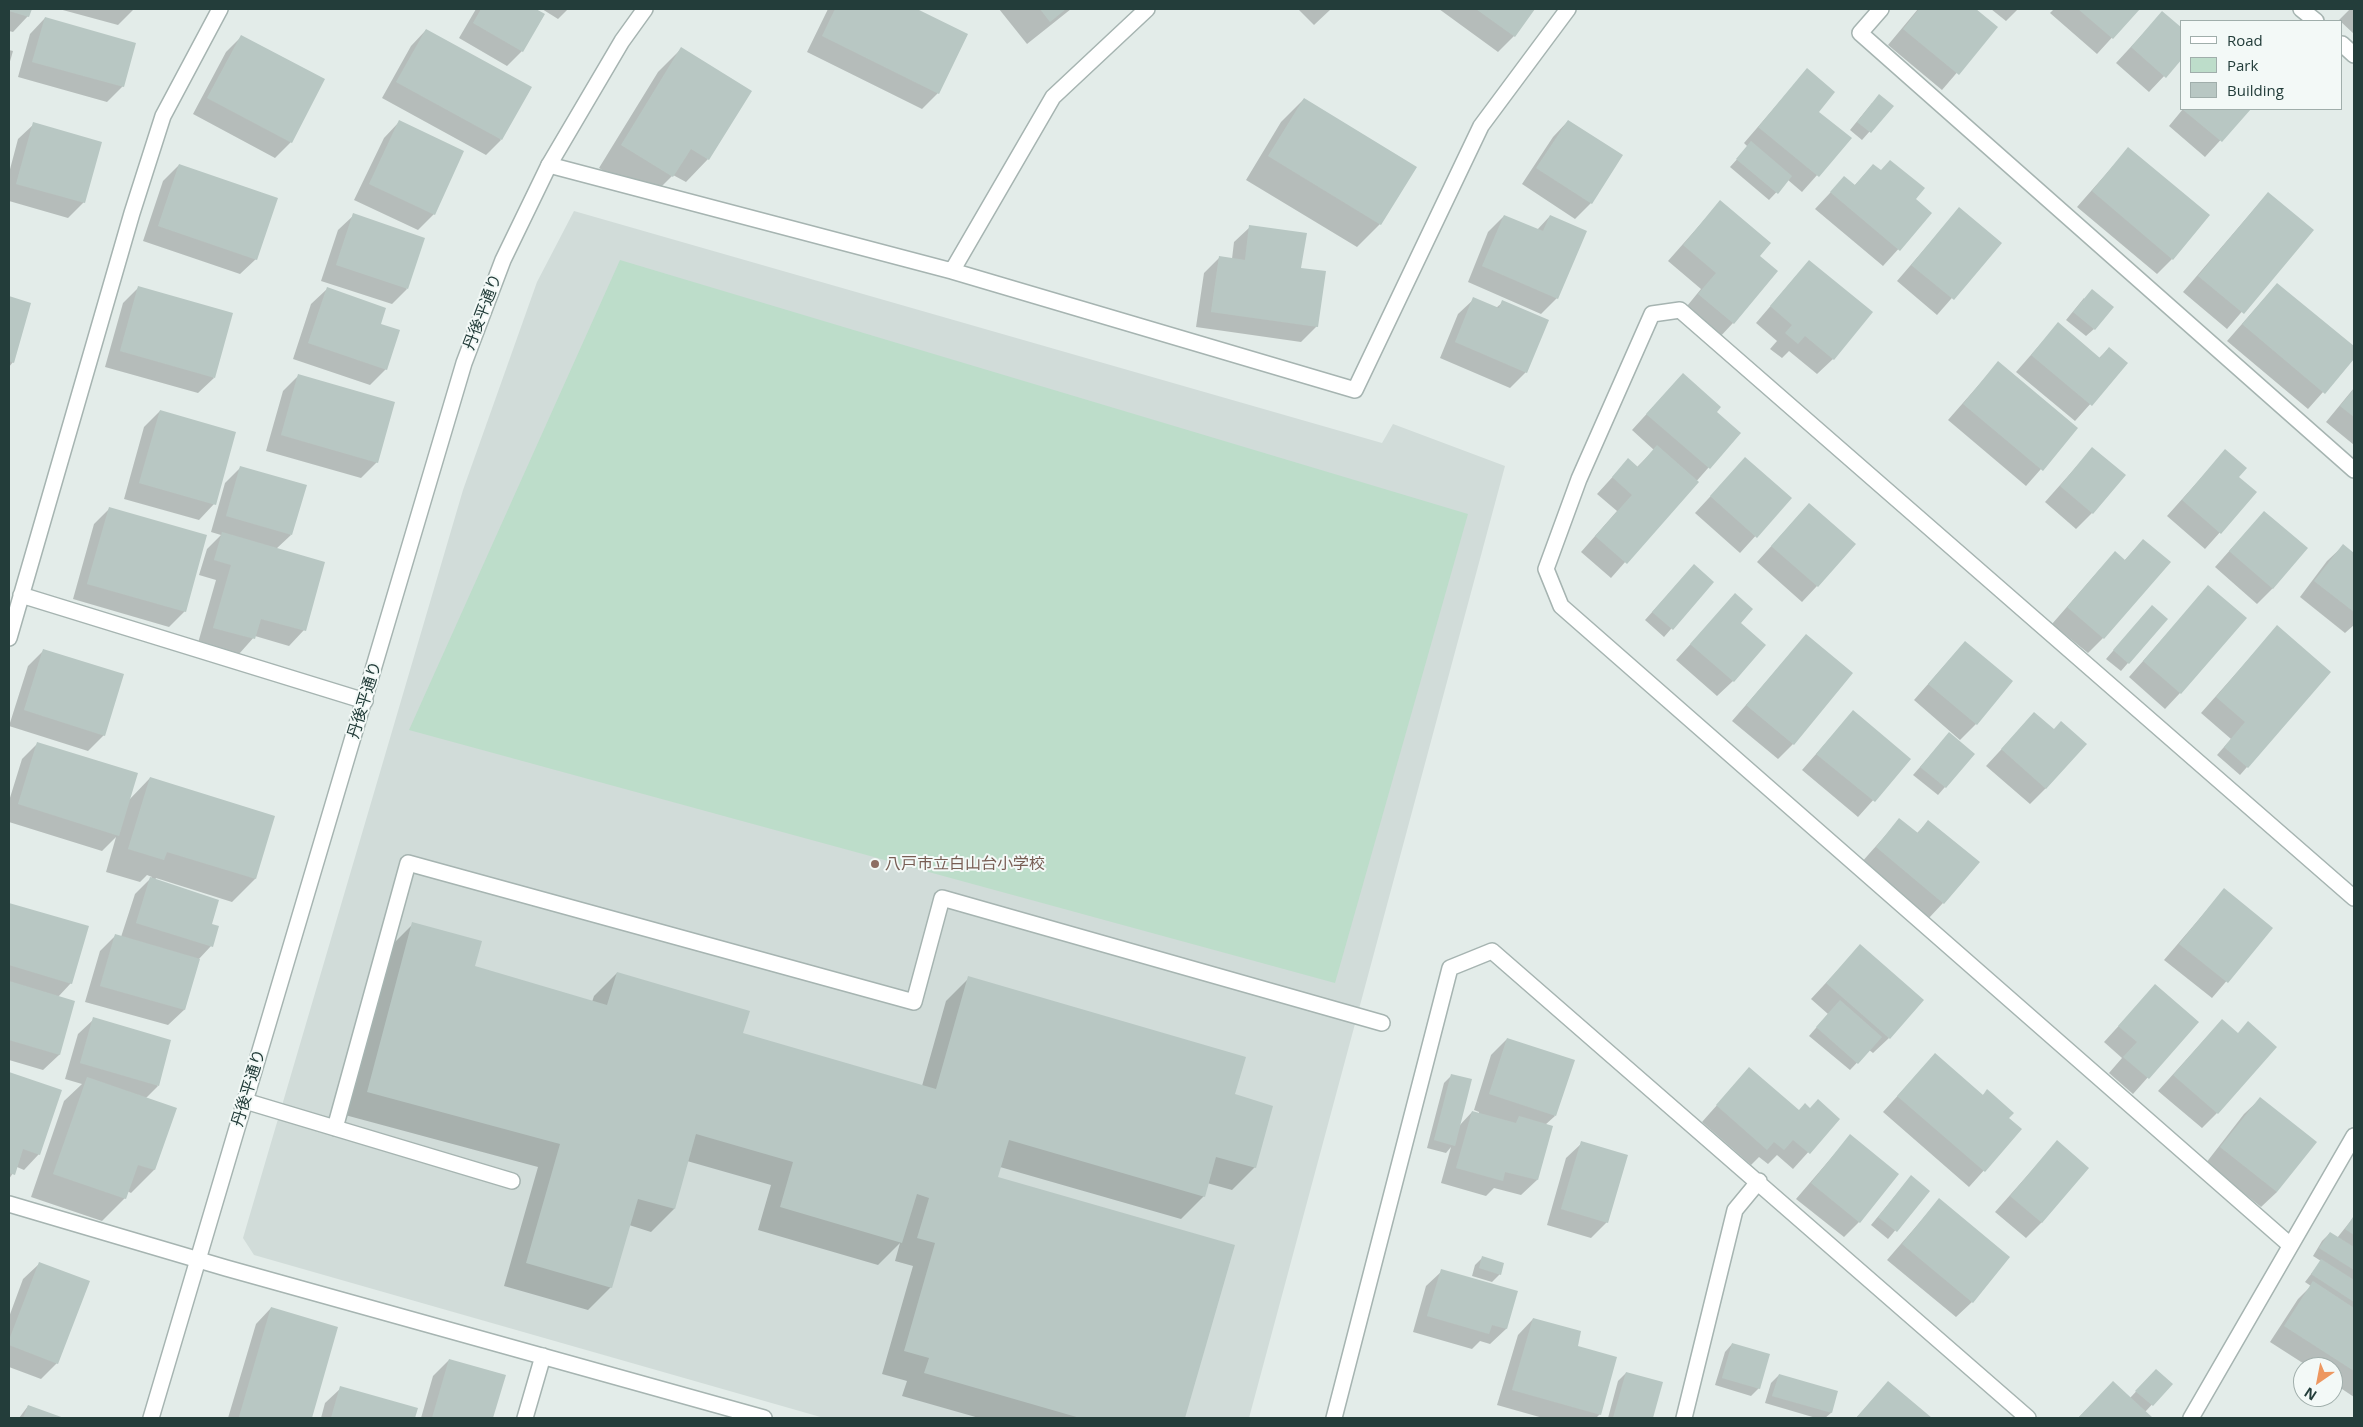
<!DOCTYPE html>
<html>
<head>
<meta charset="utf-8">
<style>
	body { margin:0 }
	#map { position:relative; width:2363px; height:1427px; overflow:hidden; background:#e3ece9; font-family:"Open Sans",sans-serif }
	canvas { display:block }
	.frame { position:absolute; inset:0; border:10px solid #233d3a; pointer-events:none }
	.legend { position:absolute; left:2180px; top:20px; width:162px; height:90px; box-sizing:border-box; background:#f3f9f7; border:1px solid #a0aeab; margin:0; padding:6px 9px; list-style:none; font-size:15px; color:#233d3a }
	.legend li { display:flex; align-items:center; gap:10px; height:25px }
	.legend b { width:25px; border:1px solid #a0aeab }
	.north { position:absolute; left:2293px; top:1357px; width:50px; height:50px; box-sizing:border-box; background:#f3f9f7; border:1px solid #a0aeab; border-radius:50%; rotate:213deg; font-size:14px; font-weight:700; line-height:20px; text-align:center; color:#233d3a }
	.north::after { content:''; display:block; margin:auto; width:18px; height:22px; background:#ed9760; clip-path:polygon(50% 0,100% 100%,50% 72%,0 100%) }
</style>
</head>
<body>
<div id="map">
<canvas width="2363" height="1427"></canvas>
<div class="frame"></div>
<ul class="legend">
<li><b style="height:6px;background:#fff"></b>Road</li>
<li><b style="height:14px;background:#bdddca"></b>Park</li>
<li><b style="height:14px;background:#b8c7c3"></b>Building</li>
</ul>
<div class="north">N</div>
</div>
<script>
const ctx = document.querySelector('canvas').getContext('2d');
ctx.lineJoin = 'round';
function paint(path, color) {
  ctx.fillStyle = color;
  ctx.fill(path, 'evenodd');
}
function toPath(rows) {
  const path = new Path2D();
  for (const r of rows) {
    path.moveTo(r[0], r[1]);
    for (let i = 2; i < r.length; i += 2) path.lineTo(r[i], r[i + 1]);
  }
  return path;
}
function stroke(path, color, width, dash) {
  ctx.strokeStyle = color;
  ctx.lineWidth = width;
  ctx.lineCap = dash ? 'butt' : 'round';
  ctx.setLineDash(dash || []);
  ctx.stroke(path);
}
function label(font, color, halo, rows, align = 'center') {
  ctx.font = font + ' "Open Sans","Noto Sans JP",sans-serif';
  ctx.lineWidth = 4;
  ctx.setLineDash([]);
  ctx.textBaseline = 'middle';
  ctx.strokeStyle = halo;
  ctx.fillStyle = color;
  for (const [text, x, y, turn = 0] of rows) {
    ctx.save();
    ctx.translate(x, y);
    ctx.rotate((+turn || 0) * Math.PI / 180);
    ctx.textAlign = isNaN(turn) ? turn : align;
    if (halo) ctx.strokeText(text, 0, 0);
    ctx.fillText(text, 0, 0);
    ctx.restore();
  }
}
paint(toPath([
	[574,211,1382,443,1393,424,1505,466,1249,1418,824,1418,254,1255,243,1238,463,490,537,282]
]), '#d1dcd9');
paint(toPath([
	[620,260,1468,514,1335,983,409,730]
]), '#bdddca');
paint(toPath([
	[9,9,30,9,28,16,13,32,9,31],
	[59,9,134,9,118,25],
	[476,9,534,9,544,15,522,51,507,66,459,38],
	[542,9,568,9,558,19],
	[828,9,914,9,967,35,938,93,922,109,807,52],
	[999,9,1071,9,1027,44],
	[1298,9,1331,9,1314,25],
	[1439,9,1534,9,1514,36,1498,52],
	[1918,9,1974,9,1996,27,1942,90,1888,45],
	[1991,9,2018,9,2006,21],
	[2054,9,2138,9,2097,54,2050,13],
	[2350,9,2354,9,2354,34,2339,20],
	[2162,13,2182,57,2149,92,2116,63],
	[45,18,123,86,107,102,18,77,30,34],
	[426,30,501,140,486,155,382,98,411,46],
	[242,36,291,142,275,158,193,114,226,52],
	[681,49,708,159,686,182,673,175,649,199,599,168,658,72],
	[9,50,13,51,9,65],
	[1807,70,1817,112,1850,138,1802,192,1788,180,1769,200,1730,167,1748,147,1744,143],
	[1304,99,1380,224,1357,247,1246,180,1281,122],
	[1872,103,1892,106,1862,140,1850,130],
	[2183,109,2249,109,2205,157,2169,126],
	[1568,121,1621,156,1591,203,1575,219,1522,184,1553,137],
	[399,122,434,214,418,230,354,200,384,138],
	[34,124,84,202,68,218,9,201,9,173,18,139],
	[2128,149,2172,259,2157,274,2077,207],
	[179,165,256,259,240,274,143,241,163,181],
	[1873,165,1931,213,1883,266,1815,209,1844,178,1854,186],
	[2268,193,2312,230,2227,329,2183,292],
	[1720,202,1758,256,1733,323,1718,339,1683,311,1701,289,1668,261],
	[1959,209,2000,243,1937,315,1897,281],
	[354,215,407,289,392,304,321,281,338,230],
	[1504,216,1537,230,1550,216,1557,298,1541,314,1468,282,1488,232],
	[1250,227,1317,326,1301,342,1196,327,1204,273,1219,258,1232,259,1234,242],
	[1809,261,1833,359,1817,374,1789,351,1782,358,1770,349,1777,341,1756,323],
	[2277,284,2354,348,2354,357,2308,409,2227,341],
	[138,288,214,378,198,393,105,367,123,303],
	[327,289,380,324,386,369,370,385,293,359,311,304],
	[9,298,30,304,13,362,9,367],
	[2084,298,2094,329,2086,336,2066,320],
	[1474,299,1496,308,1503,302,1526,372,1510,388,1440,358,1458,314],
	[2058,324,2099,358,2109,348,2127,363,2075,421,2016,372],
	[1998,363,2077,428,2026,486,1948,420],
	[1683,374,1716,412,1739,433,1611,578,1581,552,1617,511,1597,494,1628,460,1637,467,1654,450,1632,430],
	[299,375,377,462,361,478,266,451,283,391],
	[2354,388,2354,445,2326,422],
	[160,411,214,504,199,520,124,499,144,427],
	[2092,449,2092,513,2076,529,2045,502],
	[2225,451,2237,478,2255,493,2205,549,2167,516],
	[1745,459,1790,498,1740,553,1695,513],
	[241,467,291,535,276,549,304,630,289,646,255,636,239,654,198,643,216,580,199,575,207,549,221,535,211,532,225,483],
	[1809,504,1817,586,1802,602,1757,562],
	[109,509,185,611,169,627,73,599,94,524],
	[2264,512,2273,588,2257,604,2215,567],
	[2143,540,2103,638,2088,653,2052,624,2100,569,2124,561],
	[2343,546,2354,554,2354,625,2345,633,2300,597,2327,561],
	[1694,565,1712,582,1664,637,1645,620],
	[2208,587,2180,693,2165,709,2129,677],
	[1735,595,1739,623,1733,681,1717,696,1676,660],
	[2152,606,2166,619,2121,671,2106,659],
	[2277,627,2247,767,2240,775,2217,755,2231,739,2201,713],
	[1806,636,1793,744,1778,759,1732,721],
	[1965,642,1976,724,1960,740,1914,700],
	[43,651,104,735,88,751,9,726,28,666],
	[1853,712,1910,759,1858,817,1802,770],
	[2034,714,2046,788,2030,804,1986,766],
	[1942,742,1945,787,1938,795,1913,775],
	[38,743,129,800,150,778,274,817,255,879,232,902,156,878,155,880,210,924,211,946,198,960,184,1010,168,1025,85,1002,100,951,115,936,121,937,135,894,152,877,147,875,140,882,106,872,116,837,102,851,9,822,9,801,22,759],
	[1899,820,1916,834,1928,822,1943,903,1928,919,1861,863],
	[2224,890,2272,928,2212,998,2164,960],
	[9,905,87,927,71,983,58,997,59,1055,43,1070,9,1060],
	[413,924,473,967,592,1002,594,996,617,973,742,1034,922,1086,946,1001,969,978,1234,1095,1255,1167,1232,1190,1207,1183,1204,1196,1181,1219,1000,1167,997,1178,1234,1246,1184,1418,979,1418,902,1396,907,1381,882,1374,913,1266,895,1261,900,1243,878,1265,758,1230,771,1185,687,1161,674,1209,651,1232,629,1225,611,1287,588,1310,504,1286,538,1167,345,1115,390,947],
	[1860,946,1889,1038,1873,1053,1869,1050,1850,1070,1809,1036,1828,1014,1811,999],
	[2155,986,2197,1022,2133,1094,2109,1073,2122,1058,2104,1042],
	[94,1019,158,1086,145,1099,175,1109,154,1170,131,1193,127,1191,125,1198,102,1221,31,1197,64,1101,82,1084,65,1079,78,1034],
	[2222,1020,2237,1034,2217,1113,2202,1128,2158,1091],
	[1507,1039,1555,1116,1545,1125,1551,1127,1537,1180,1521,1195,1494,1188,1486,1196,1441,1183,1451,1147,1446,1153,1427,1148,1444,1083,1452,1075,1459,1126,1472,1112,1479,1114,1479,1112,1474,1110,1491,1055],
	[1749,1069,1798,1111,1810,1109,1838,1119,1793,1169,1777,1155,1768,1164,1759,1157,1751,1165,1702,1122],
	[1920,1071,1982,1096,1987,1091,2008,1118,2021,1129,1969,1187,1883,1112],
	[9,1073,61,1091,39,1154,24,1170,17,1167,9,1179],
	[2260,1099,2277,1192,2261,1207,2206,1163,2244,1114],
	[1850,1136,1859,1222,1844,1237,1796,1199],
	[2057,1142,2042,1222,2026,1238,1995,1212],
	[1582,1143,1607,1222,1591,1238,1547,1225,1566,1158],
	[1904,1185,1928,1191,1888,1239,1871,1225],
	[1939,1200,1972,1302,1956,1317,1887,1260],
	[2353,1218,2354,1219,2354,1397,2333,1383,2333,1367,2309,1367,2270,1342,2298,1299,2311,1286,2305,1282,2321,1261,2313,1256,2322,1241,2330,1233,2337,1238],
	[1482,1258,1500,1274,1492,1282,1472,1276,1475,1265],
	[39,1264,57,1363,41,1379,9,1367,9,1317,23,1279],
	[1442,1271,1516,1292,1506,1329,1490,1344,1480,1341,1472,1349,1413,1332,1426,1286],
	[271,1308,337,1328,311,1418,228,1418,256,1324],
	[1533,1319,1576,1346,1600,1414,1596,1418,1543,1418,1497,1405,1518,1335],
	[1732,1344,1759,1388,1751,1396,1715,1385,1725,1352],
	[449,1360,504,1375,492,1418,421,1418,433,1376],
	[2156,1370,2171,1384,2145,1412,2151,1418,2078,1418,2098,1398,2130,1398],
	[1626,1373,1662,1383,1651,1418,1608,1418,1618,1381],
	[1779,1375,1837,1392,1831,1413,1825,1418,1816,1418,1765,1403,1771,1383],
	[1888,1383,1930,1418,1856,1418],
	[341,1388,416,1409,413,1418,321,1418,325,1403],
	[28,1406,61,1418,19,1418]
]), '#0003');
paint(toPath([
	[9,9,32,9,29,17,9,11],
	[481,9,536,9,545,14,523,52,473,23],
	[835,9,917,9,968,34,939,94,822,36],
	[1040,9,1066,9,1050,22],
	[1476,9,1535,9,1515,37],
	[1919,9,1976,9,1998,27,1959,75,1903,29],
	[2078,9,2140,9,2113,39],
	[2162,11,2182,28,2182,59,2166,78,2131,47],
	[45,17,136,43,124,87,32,62],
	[426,29,532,87,502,140,396,82],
	[241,35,325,79,292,143,207,98],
	[681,47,752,91,709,160,691,149,673,177,621,145],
	[1807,68,1835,92,1819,112,1852,138,1819,177,1758,127],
	[1879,94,1894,106,1871,133,1857,122],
	[1304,98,1417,167,1381,225,1268,156],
	[2182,109,2251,109,2222,142],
	[399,120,464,151,435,215,369,184],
	[1568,120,1623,155,1592,204,1536,168],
	[33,122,102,142,85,203,16,184],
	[1751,141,1792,176,1778,194,1736,159],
	[2128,147,2210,215,2173,260,2092,191],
	[1890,160,1925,188,1916,199,1932,213,1900,251,1830,192,1844,176,1855,185,1873,164,1881,170],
	[179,164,278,198,257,260,158,226],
	[2268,192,2314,230,2244,314,2198,276],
	[1720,200,1771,243,1760,256,1778,271,1734,324,1698,294,1716,273,1683,245],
	[1959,207,2002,243,1954,300,1911,265],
	[353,213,425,238,408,289,336,265],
	[1504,215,1543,231,1550,215,1587,231,1558,299,1482,266],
	[1249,225,1307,233,1301,268,1326,271,1318,327,1211,312,1219,256,1245,260],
	[1809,260,1873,312,1834,360,1805,336,1798,344,1785,333,1792,325,1770,306],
	[2277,283,2354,346,2354,359,2325,394,2242,324],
	[138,286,233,313,215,378,120,351],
	[327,287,386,308,381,324,400,330,387,370,308,343],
	[2092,289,2114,307,2095,330,2073,312],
	[9,296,31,303,14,363,9,361],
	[1473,297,1499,308,1502,300,1549,320,1527,373,1455,342],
	[2058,322,2100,358,2109,347,2128,363,2092,406,2031,355],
	[1998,361,2078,428,2043,471,1963,404],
	[1683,373,1721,407,1717,412,1741,433,1710,469,1646,414],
	[298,374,395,402,378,463,281,435],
	[2354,389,2354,417,2340,406],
	[160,410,236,432,216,505,139,483],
	[1657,445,1699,482,1627,564,1595,536,1632,495,1612,477,1628,458,1638,467],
	[2092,447,2126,475,2093,514,2060,486],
	[2225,449,2247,468,2239,477,2257,492,2221,534,2182,500],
	[1745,457,1792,498,1757,538,1710,496],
	[240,466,307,485,292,535,226,516],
	[1809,503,1856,544,1818,587,1771,546],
	[109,507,207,535,186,612,87,584],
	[2264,511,2308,548,2273,589,2229,551],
	[222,532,325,562,306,631,261,619,255,639,213,628,231,565,214,560],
	[2143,539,2171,562,2104,639,2067,607,2115,551,2125,560],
	[2343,544,2354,553,2354,612,2314,581],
	[1694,564,1714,582,1673,630,1652,612],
	[2208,585,2247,618,2181,694,2143,661],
	[1735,593,1753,609,1741,623,1766,645,1734,682,1690,644],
	[2152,605,2168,619,2129,664,2113,650],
	[2277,625,2331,672,2248,768,2224,747,2245,722,2216,697],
	[1806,634,1853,673,1794,745,1746,705],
	[1965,641,2013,681,1977,725,1928,684],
	[43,649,124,674,105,736,24,710],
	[1853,710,1911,759,1875,802,1816,754],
	[2034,712,2054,729,2061,721,2087,744,2046,789,2001,749],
	[1949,732,1975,754,1946,788,1920,767],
	[37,742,138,773,119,836,18,804],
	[150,777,275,816,256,879,167,852,164,860,128,849],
	[1899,818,1918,833,1928,820,1980,862,1944,904,1876,847],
	[150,877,219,900,212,924,219,926,213,947,136,923],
	[2224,888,2273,928,2228,983,2179,944],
	[9,903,89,926,72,984,9,965],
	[412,922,482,941,475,966,607,1005,617,972,750,1011,743,1033,936,1089,968,976,1246,1057,1235,1094,1273,1106,1256,1168,1216,1157,1205,1197,1009,1140,998,1177,1235,1245,1185,1418,1080,1418,924,1373,929,1358,904,1351,935,1243,917,1238,929,1198,917,1194,902,1243,780,1207,793,1162,696,1134,675,1209,638,1199,612,1288,526,1263,560,1144,367,1092],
	[115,934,200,959,185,1010,100,986],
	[1860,944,1924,1000,1890,1039,1826,983],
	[9,981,75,1001,60,1055,9,1040],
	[2155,984,2199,1022,2149,1079,2123,1057,2137,1042,2118,1026],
	[1840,1000,1882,1037,1858,1064,1816,1027],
	[93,1017,171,1040,159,1086,80,1063],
	[2222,1019,2238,1033,2248,1021,2277,1047,2218,1114,2173,1075],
	[1507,1038,1575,1060,1556,1116,1489,1094],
	[1935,1053,1983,1095,1987,1089,2014,1113,2009,1118,2022,1129,1985,1172,1897,1096],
	[1749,1067,1799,1110,1805,1103,1810,1108,1818,1099,1840,1119,1810,1154,1793,1140,1784,1150,1774,1142,1767,1150,1716,1105],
	[9,1072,62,1090,40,1155,23,1149,15,1175,9,1173],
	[1451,1074,1472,1079,1455,1146,1434,1140],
	[87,1077,177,1108,155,1170,138,1165,126,1199,53,1174],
	[2260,1097,2317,1142,2277,1192,2220,1147],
	[1472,1111,1516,1123,1519,1116,1553,1126,1538,1180,1505,1172,1503,1181,1456,1168],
	[1850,1134,1899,1174,1860,1223,1811,1183],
	[2057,1140,2089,1168,2042,1223,2010,1196],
	[1581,1141,1628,1155,1608,1223,1561,1209],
	[1911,1175,1930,1191,1897,1232,1878,1217],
	[1939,1198,2010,1257,1973,1303,1902,1244],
	[2353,1217,2354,1218,2354,1235,2345,1229],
	[2330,1232,2354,1247,2354,1270,2319,1248],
	[1482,1256,1504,1263,1501,1275,1479,1268],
	[2321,1259,2354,1280,2354,1302,2311,1274],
	[39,1262,90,1281,58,1364,9,1345,9,1340],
	[1441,1269,1518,1291,1507,1329,1492,1325,1489,1334,1427,1316],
	[2313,1281,2354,1308,2354,1371,2284,1326],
	[271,1307,338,1327,312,1418,239,1417],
	[1533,1318,1581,1331,1578,1346,1617,1357,1601,1415,1512,1390],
	[1732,1343,1770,1354,1760,1389,1722,1378],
	[449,1359,506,1375,493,1418,432,1418],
	[2156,1369,2173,1384,2153,1406,2135,1391],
	[1626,1372,1663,1382,1653,1418,1613,1418],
	[1779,1374,1838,1391,1832,1413,1772,1396],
	[1888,1381,1932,1418,1856,1418],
	[2113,1381,2141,1407,2153,1418,2078,1418],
	[340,1386,418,1408,415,1418,331,1418],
	[28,1405,64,1418,23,1418]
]), '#b8c7c3');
const service = toPath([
	[245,1101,512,1181],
	[335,1128,408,863,914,1002,942,898,1382,1023]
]);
const minor = toPath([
	[1881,9,1860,33,2354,470],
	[2301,9,2316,21],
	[2342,44,2354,55],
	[549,165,952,271,1355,390,1481,126,1568,9],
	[952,271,1053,97,1147,9],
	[21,595,365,701],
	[9,638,132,213,163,116,220,9],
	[9,1204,226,1268,764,1418],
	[2290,1245,1561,606,1546,569,1579,479,1652,314,1680,310,2354,898],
	[525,1418,543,1356],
	[1334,1418,1450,968,1492,951,2028,1418],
	[1684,1418,1735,1210,1759,1181],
	[2191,1418,2354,1136]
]);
const tertiary = toPath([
	[151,1418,464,363,503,260,549,165,622,41,645,9]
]);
stroke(service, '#a6b4b1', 18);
stroke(minor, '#a6b4b1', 18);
stroke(tertiary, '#a6b4b1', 18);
stroke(service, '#fff', 15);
stroke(minor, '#fff', 15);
stroke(tertiary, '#fff', 15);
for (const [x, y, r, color] of [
	[875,864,5,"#8d6e63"]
]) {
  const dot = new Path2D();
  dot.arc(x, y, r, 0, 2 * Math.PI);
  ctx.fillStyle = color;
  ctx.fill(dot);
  stroke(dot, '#f3f9f7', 2);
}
label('16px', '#233d3a', '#f3f9f7', [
	["丹後平通り",483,312,-69],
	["丹後平通り",365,700,-73],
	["丹後平通り",249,1088,-73]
]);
label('16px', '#785e54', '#f3f9f7', [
	["八戸市立白山台小学校",885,864]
], 'left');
</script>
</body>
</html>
